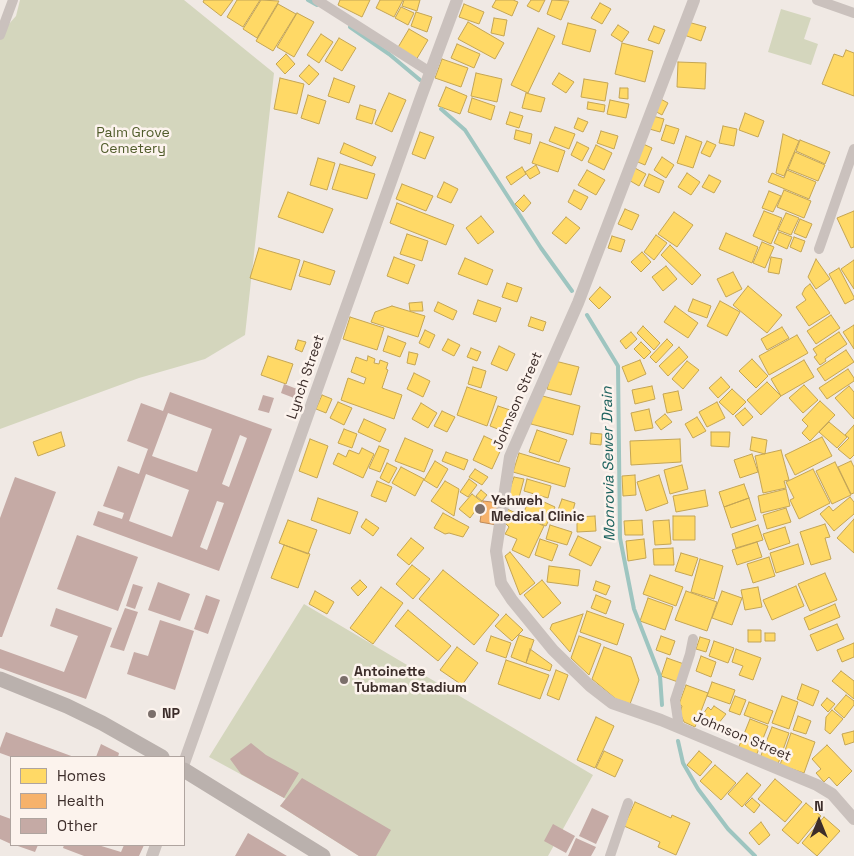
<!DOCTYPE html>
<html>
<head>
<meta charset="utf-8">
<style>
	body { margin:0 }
	#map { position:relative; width:854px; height:856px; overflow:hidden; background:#f0e9e4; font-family:"Space Grotesk",sans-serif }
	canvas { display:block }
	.legend { position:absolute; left:10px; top:756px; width:175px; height:90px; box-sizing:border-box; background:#fcf3ed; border:1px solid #afa49f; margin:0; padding:6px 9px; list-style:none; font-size:15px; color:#3c2d2a }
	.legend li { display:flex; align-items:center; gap:10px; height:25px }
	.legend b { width:25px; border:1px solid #afa49f }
	.north { position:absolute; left:794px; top:796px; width:50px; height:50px; -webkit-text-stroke:4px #fcf3ed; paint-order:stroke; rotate:0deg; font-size:14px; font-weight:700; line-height:20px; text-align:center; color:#3c2d2a }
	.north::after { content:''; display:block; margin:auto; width:18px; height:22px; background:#3c2d2a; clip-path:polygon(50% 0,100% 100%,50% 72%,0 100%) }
</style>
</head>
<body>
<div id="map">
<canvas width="854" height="856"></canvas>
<ul class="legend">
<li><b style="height:14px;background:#ffd966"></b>Homes</li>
<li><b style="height:14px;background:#f6b26b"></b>Health</li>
<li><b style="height:14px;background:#c5aaa5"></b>Other</li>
</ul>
<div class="north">N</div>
</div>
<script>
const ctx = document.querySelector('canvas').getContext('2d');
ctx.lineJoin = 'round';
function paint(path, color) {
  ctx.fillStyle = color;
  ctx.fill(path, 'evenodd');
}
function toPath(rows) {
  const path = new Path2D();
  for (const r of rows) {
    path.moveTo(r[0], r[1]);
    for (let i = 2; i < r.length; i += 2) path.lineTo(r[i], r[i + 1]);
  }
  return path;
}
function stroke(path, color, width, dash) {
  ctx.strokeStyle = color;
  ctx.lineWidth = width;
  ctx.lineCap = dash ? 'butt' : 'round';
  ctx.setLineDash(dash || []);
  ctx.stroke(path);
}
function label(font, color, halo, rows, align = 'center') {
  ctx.font = font + ' "Space Grotesk",sans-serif';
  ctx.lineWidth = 5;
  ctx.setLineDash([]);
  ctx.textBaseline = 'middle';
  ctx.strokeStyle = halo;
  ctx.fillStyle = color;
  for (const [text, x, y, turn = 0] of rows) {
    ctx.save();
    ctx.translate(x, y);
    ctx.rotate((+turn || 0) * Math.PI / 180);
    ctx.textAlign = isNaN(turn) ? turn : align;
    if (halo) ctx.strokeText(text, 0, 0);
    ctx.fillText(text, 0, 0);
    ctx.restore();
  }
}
paint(toPath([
	[20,0,184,0,274,73,245,335,205,359,139,378,0,429,0,34,16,16],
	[781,9,811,18,804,39,818,44,811,65,768,52],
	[304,604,593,775,548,856,359,856,280,806,286,799,209,757]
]), '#d4d6bd');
const homes = toPath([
	[204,0,233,0,221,16,203,2,204,0],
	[237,0,260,0,243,27,227,17,237,0],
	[261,0,279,1,257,38,243,29,261,0],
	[340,0,370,0,362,17,338,5,340,0],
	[380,0,403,0,394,17,376,8,380,0],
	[404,0,420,0,417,11,402,6,404,0],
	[496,0,513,0,518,2,512,16,492,7,496,0],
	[531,0,545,0,539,12,527,6,531,0],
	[552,0,569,1,561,20,547,14,552,0],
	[600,3,611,9,602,24,591,18,600,3],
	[278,4,296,14,273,51,256,41,278,4],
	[464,4,484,12,479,24,459,17,464,4],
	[401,7,414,13,408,25,395,18,401,7],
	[416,12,432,17,427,32,411,26,416,12],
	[297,13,314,22,294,57,277,47,297,13],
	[494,18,507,20,504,36,491,33,494,18],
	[468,22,504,43,495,59,458,39,468,22],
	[688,22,706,27,701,41,684,35,688,22],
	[568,23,596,30,590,52,562,44,568,23],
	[618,25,629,32,622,42,611,35,618,25],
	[654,26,665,30,659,44,648,40,654,26],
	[538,28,555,36,528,93,511,85,538,28],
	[409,29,428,40,416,60,397,49,409,29],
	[321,34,333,42,319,63,307,55,321,34],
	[339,38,356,48,342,71,325,61,339,38],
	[622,43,653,51,645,82,615,74,622,43],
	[457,44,480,54,474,68,451,58,457,44],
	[846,50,854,53,854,96,822,84,834,54,843,57,846,50],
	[286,54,295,64,285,74,276,64,286,54],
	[442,59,468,68,461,87,435,78,442,59],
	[678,62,706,63,705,89,677,87,678,62],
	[309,65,319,74,309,85,299,76,309,65],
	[476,73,502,79,497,102,471,96,476,73],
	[559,73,574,82,566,93,552,84,559,73],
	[280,78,304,84,297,114,274,109,280,78],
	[334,78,355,86,349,103,328,96,334,78],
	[584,79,608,83,605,101,581,97,584,79],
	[446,87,467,96,460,114,438,106,446,87],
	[620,88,628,88,628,99,619,98,620,88],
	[389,93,406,100,392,132,375,124,389,93],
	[526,93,545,98,541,112,522,108,526,93],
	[308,95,326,101,319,124,301,118,308,95],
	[657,97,668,103,662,115,651,109,657,97],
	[472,98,495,106,491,120,468,112,472,98],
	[610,100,629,104,626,118,607,114,610,100],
	[588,102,605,105,604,112,587,109,588,102],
	[360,105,376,110,372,124,356,119,360,105],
	[510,112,523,116,519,128,506,124,510,112],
	[745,113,764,121,758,137,739,130,745,113],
	[649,115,664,119,660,132,646,128,649,115],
	[578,118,588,122,583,132,574,128,578,118],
	[666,125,679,129,674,144,661,140,666,125],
	[723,126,737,129,734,146,719,143,723,126],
	[555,127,575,134,569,149,549,141,555,127],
	[516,130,532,134,530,144,514,139,516,130],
	[601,131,618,136,614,149,597,143,601,131],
	[420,132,434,137,425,159,412,154,420,132],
	[783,134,799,141,784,176,776,173,783,134],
	[686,136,702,142,693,168,677,163,686,136],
	[800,140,830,152,825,164,796,151,800,140],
	[707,141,716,145,710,157,701,153,707,141],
	[540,142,565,151,558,172,532,163,540,142],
	[577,142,589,148,582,161,571,155,577,142],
	[344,143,376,157,372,166,340,153,344,143],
	[641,143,652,148,645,165,633,160,641,143],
	[596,145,612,153,604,170,588,162,596,145],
	[795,152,825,165,818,181,788,169,795,152],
	[662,157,674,165,666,178,654,170,662,157],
	[318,158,335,163,327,190,310,185,318,158],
	[340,164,375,174,367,199,332,189,340,164],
	[536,165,540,173,530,179,525,172,536,165],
	[522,167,526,174,511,185,506,177,522,167],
	[633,167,646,174,639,186,627,179,633,167],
	[587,170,605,180,596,195,578,185,587,170],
	[787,170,816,182,809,199,768,182,772,173,784,178,787,170],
	[687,173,700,182,691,195,678,187,687,173],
	[649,174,664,181,659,193,644,186,649,174],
	[709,175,721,181,714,193,702,187,709,175],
	[444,182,458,189,451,203,437,197,444,182],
	[402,184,433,196,426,211,396,199,402,184],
	[574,190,588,197,581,210,568,202,574,190],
	[784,190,811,201,804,218,777,207,784,190],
	[769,191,781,196,773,212,762,208,769,191],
	[288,192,333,209,323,233,278,217,288,192],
	[524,195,531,203,523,212,515,204,524,195],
	[397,203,454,225,446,245,390,223,397,203],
	[625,209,639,215,632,230,618,224,625,209],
	[764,211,782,218,771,244,753,236,764,211],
	[854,211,854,247,851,248,837,218,854,211],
	[674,212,693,225,677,247,658,234,674,212],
	[786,213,799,218,791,235,778,230,786,213],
	[481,216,494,232,478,244,466,228,481,216],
	[566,217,580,228,566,244,552,233,566,217],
	[800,219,812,224,806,238,794,233,800,219],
	[779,232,792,237,787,249,774,243,779,232],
	[726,233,758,247,752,263,719,249,726,233],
	[407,234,428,241,422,261,400,254,407,234],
	[656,235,667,243,654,260,644,252,656,235],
	[612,236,625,240,621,252,608,248,612,236],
	[794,237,805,241,801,252,790,247,794,237],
	[762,242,774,247,765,268,753,263,762,242],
	[670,245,701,275,692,285,661,255,670,245],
	[259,248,300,260,291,290,250,278,259,248],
	[642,252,651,262,641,272,631,262,642,252],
	[394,257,415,265,408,284,387,276,394,257],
	[771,257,782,259,779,274,768,272,771,257],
	[465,258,493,270,487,285,458,274,465,258],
	[816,259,830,279,816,289,808,277,816,259],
	[854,260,854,289,841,269,854,260],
	[304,261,335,271,330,285,299,276,304,261],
	[666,266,677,279,663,291,652,277,666,266],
	[839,268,854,297,854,299,845,304,829,274,839,268],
	[733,272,742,289,726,297,717,279,733,272],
	[507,283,522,288,517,302,502,297,507,283],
	[810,284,830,313,809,326,796,307,806,300,802,294,805,288,810,284],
	[748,286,782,315,767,333,733,305,748,286],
	[600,287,611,297,599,309,589,299,600,287],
	[693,299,711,306,707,318,688,311,693,299],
	[478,300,501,308,496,322,473,314,478,300],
	[720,301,740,312,727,336,707,326,720,301],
	[422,302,423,311,410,311,409,303,422,302],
	[438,302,457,311,453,320,434,311,438,302],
	[392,306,425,316,418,337,371,322,375,312,392,306],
	[675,306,698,323,688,338,664,322,675,306],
	[831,315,840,328,816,344,807,331,831,315],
	[350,317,384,328,377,350,343,339,350,317],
	[531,317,546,322,543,331,528,326,531,317],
	[854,325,854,349,843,332,854,325],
	[643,326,660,343,654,350,637,333,643,326],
	[782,327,789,338,767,350,761,339,782,327],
	[425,330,435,335,429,348,419,343,425,330],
	[631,332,637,339,626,349,620,341,631,332],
	[839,332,847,344,825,359,826,361,820,365,814,357,817,355,813,349,839,332],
	[797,335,808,353,769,375,759,356,797,335],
	[388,336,406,343,400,357,383,351,388,336],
	[448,339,460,345,454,356,442,350,448,339],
	[667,339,673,345,656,363,650,357,667,339],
	[298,340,306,342,302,352,295,349,298,340],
	[641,342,651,352,644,359,634,349,641,342],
	[499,346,515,354,507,371,491,364,499,346],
	[679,347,688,357,668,376,659,366,679,347],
	[471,348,481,352,477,361,467,357,471,348],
	[846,350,854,362,825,381,817,369,846,350],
	[409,352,418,354,415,365,407,363,409,352],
	[268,356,293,364,286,384,261,375,268,356],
	[368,356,375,359,374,363,379,364,380,360,388,363,386,369,388,370,382,388,402,395,394,419,341,400,348,378,364,384,366,378,351,372,356,357,367,361,368,356],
	[752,359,768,376,756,388,739,371,752,359],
	[640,360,646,374,628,382,622,367,640,360],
	[804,360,814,377,781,396,771,379,804,360],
	[555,361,579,367,571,395,547,389,555,361],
	[687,361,699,370,683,389,672,379,687,361],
	[473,367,486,371,481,388,468,384,473,367],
	[848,369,854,378,854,381,827,399,819,388,848,369],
	[414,373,430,381,423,397,407,389,414,373],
	[721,377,730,387,718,398,709,388,721,377],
	[767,382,781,396,761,415,747,400,767,382],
	[804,385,818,400,803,413,789,398,804,385],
	[652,386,655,399,635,404,632,390,652,386],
	[849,386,854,392,854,419,835,398,849,386],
	[467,387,497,397,487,426,457,415,467,387],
	[732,389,746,402,733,415,719,402,732,389],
	[678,391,682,410,667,413,663,394,678,391],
	[322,395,332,399,326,413,316,409,322,395],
	[539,395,580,406,573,435,531,424,539,395],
	[820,401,835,415,810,441,802,433,808,426,802,420,820,401],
	[338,402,352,408,344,425,330,418,338,402],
	[717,402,725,418,707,427,699,412,717,402],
	[421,403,437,413,428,428,412,419,421,403],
	[498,406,516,412,508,433,490,426,498,406],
	[745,408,753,417,743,426,735,416,745,408],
	[649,409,653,428,635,431,631,413,649,409],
	[442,411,455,417,447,432,434,426,442,411],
	[665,414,672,422,661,430,655,422,665,414],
	[697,417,706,431,693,438,685,424,697,417],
	[364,419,386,429,380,442,358,432,364,419],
	[829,422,847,437,837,448,819,432,829,422],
	[854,425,854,455,850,459,838,449,849,438,845,435,854,425],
	[344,429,357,434,352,448,338,443,344,429],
	[537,430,567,440,559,462,529,452,537,430],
	[61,432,65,446,38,456,33,442,61,432],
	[711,432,730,432,729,447,711,446,711,432],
	[591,433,602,434,601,445,590,444,591,433],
	[484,436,503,445,492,469,473,460,484,436],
	[752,437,767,440,765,454,750,450,752,437],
	[822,437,832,456,795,475,785,455,822,437],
	[405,438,433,450,424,472,395,461,405,438],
	[310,439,328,446,317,478,299,471,310,439],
	[680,439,681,462,631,465,630,441,680,439],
	[379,446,389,450,380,472,369,468,379,446],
	[362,448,374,454,363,478,333,464,338,453,346,457,349,450,359,454,362,448],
	[781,450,789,480,784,481,786,488,763,493,755,456,781,450],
	[446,452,468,460,464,470,442,461,446,452],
	[519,453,570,468,565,487,513,472,519,453],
	[752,454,758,472,740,478,734,460,752,454],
	[435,461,448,469,437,488,424,480,435,461],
	[851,461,854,467,854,493,851,494,838,467,851,461],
	[835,462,851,495,832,504,816,471,835,462],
	[387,463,397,468,389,483,380,478,387,463],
	[682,465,688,489,670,494,664,470,682,465],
	[401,467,424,479,415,496,392,483,401,467],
	[475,469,488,477,482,485,469,477,475,469],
	[813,469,830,503,799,519,790,500,794,498,786,482,813,469],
	[635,475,636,495,623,496,622,476,635,475],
	[659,475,668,503,646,511,637,482,659,475],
	[514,477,524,479,518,501,507,498,514,477],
	[469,479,477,485,468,497,460,492,469,479],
	[527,479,551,486,548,498,524,491,527,479],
	[377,481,392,487,386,502,371,496,377,481],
	[445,481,459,489,454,516,431,501,445,481],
	[744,484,749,498,724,507,719,492,744,484],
	[786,489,790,506,761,513,758,496,786,489],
	[481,490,487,495,482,501,476,496,481,490],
	[705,490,708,506,676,512,673,496,705,490],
	[472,494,482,502,470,518,459,509,472,494],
	[531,496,555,507,546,526,522,516,531,496],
	[850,497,854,502,854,514,834,531,820,514,829,506,833,511,850,497],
	[318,498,358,512,350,534,311,520,318,498],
	[749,498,756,520,731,528,724,507,749,498],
	[562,499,575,503,572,514,558,510,562,499],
	[505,508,544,526,529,558,512,550,517,539,505,534,509,527,504,522,505,508],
	[786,508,791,522,767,529,763,515,786,508],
	[443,513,469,527,463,537,449,533,445,534,434,528,443,513],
	[595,516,596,531,577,532,577,517,595,516],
	[673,516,695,516,695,540,673,540,673,516],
	[366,519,379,528,373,536,361,527,366,519],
	[854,519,854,553,837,538,854,519],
	[288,520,317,530,308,554,279,543,288,520],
	[642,520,643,535,625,535,624,521,642,520],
	[669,520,671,544,655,545,653,521,669,520],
	[825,524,830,537,825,538,831,559,811,565,800,532,825,524],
	[550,525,572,532,567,545,546,539,550,525],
	[758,525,763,540,736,548,732,534,758,525],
	[785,527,790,543,769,550,763,534,785,527],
	[578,536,601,547,591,566,569,555,578,536],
	[411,538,424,548,409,565,397,555,411,538],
	[540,539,558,545,552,561,535,555,540,539],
	[644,539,646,558,628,561,626,541,644,539],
	[757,542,762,557,737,565,732,550,757,542],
	[798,544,804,564,776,573,770,553,798,544],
	[284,545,310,554,298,588,271,578,284,545],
	[673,548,674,565,654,565,653,549,673,548],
	[510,552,535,583,520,595,505,556,510,552],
	[681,553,698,558,692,576,675,571,681,553],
	[769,557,775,576,753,583,747,564,769,557],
	[700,559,723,566,714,599,691,592,700,559],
	[412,565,430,579,413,599,396,584,412,565],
	[549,566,580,570,578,586,547,582,549,566],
	[443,570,499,615,474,645,419,599,443,570],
	[825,573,837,600,810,611,798,584,825,573],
	[650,575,683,587,676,606,643,594,650,575],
	[360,580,367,587,358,596,351,588,360,580],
	[542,580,561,603,543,618,524,595,542,580],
	[596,581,610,586,606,595,593,590,596,581],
	[796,586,804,606,772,620,763,600,796,586],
	[381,587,403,603,373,644,350,628,381,587],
	[758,587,762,607,745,610,741,590,758,587],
	[315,591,334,602,327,614,309,604,315,591],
	[686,591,717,602,707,631,675,620,686,591],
	[722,591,742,598,732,625,712,618,722,591],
	[596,595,611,601,606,614,591,608,596,595],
	[648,598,673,607,665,630,640,621,648,598],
	[835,604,840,617,809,630,804,618,835,604],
	[408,610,451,646,438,661,395,626,408,610],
	[587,611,624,624,617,645,580,632,587,611],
	[506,614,523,630,512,641,495,626,506,614],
	[583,614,570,652,550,629,552,624,583,614],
	[837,624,844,639,817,651,810,635,837,624],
	[748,630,761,630,761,642,748,642,748,630],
	[765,633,775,633,775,641,765,641,765,633],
	[519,635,534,640,526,663,511,657,519,635],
	[491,636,511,643,506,658,486,651,491,636],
	[579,636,601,644,589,675,571,658,579,636],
	[661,636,675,641,670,655,656,650,661,636],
	[700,637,710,640,706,652,696,649,700,637],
	[714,641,734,648,728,663,709,656,714,641],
	[854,643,854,657,842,662,837,650,854,643],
	[457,647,478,663,462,685,440,670,457,647],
	[604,647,631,657,639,680,630,704,616,699,592,679,604,647],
	[530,649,552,665,550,671,526,663,530,649],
	[736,649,761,658,753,680,739,675,743,666,732,662,736,649],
	[701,656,716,662,711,677,696,671,701,656],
	[667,658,684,664,678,682,661,676,667,658],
	[506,660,549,675,540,699,498,684,506,660],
	[556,670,568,675,559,700,547,695,556,670],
	[841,671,854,681,854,699,832,681,841,671],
	[712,682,735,690,730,704,707,696,712,682],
	[802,684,819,691,813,706,797,699,802,684],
	[686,685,708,693,695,727,684,722,680,713,682,706,679,704,686,685],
	[846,695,854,701,854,705,844,718,834,709,846,695],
	[735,696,746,700,740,715,729,711,735,696],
	[782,696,798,702,789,729,772,723,782,696],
	[827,698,835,704,828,712,821,705,827,698],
	[749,702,773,711,768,724,744,715,749,702],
	[714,706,726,714,714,729,702,721,706,716,703,714,708,707,711,710,714,706],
	[832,710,843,719,830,734,825,730,826,717,832,710],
	[798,716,811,721,806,734,793,730,798,716],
	[596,717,614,726,595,768,577,760,596,717],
	[750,719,768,726,756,756,738,749,750,719],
	[772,727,789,733,778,764,760,758,772,727],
	[854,731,854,742,845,745,842,734,854,731],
	[791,733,815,742,804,773,780,765,791,733],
	[827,745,852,771,837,786,829,777,824,782,816,773,821,769,812,759,827,745],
	[604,751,623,760,615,777,596,768,604,751],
	[699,751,712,762,700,776,687,765,699,751],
	[715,765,736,783,721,800,700,781,715,765],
	[747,773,761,785,742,807,728,794,747,773],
	[775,779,802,802,785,822,758,799,775,779],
	[752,798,760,805,754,813,745,805,752,798],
	[635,802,671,818,672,815,690,823,676,855,658,847,660,842,624,826,635,802],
	[806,803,821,816,798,844,782,830,806,803],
	[824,817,840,831,817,856,802,843,824,817],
	[761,822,770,835,759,845,749,833,761,822]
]);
paint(homes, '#ffd966');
stroke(homes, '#c4a554', 1);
const health = toPath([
	[483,501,500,503,497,525,480,522,483,501]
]);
paint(health, '#f6b26b');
stroke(health, '#be8a58', 1);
stroke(toPath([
	[308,0,317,5],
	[350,27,389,54,420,80],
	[441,109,465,130,541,248,572,291],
	[587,315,618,366,620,538,634,609,660,676,662,705],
	[678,741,683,763,698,789,728,829,755,856]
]), '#9ec5c0', 4);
paint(toPath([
	[284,384,297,389,294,398,281,393],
	[170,392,272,429,219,571,93,525,98,511,122,519,124,513,103,506,118,466,139,474,148,449,127,441,141,403,163,411],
	[168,413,212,429,197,472,152,456],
	[240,435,247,438,229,487,222,484],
	[146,474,189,490,172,537,129,521],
	[217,501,224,503,207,550,200,547],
	[263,395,274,398,269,413,258,410],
	[15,477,56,492,2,637,0,637,0,518],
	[77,535,138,557,118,611,57,589],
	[158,582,190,594,180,621,148,610],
	[133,584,143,587,135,609,126,606],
	[206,595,220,600,208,634,194,629],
	[56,608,112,628,86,699,0,668,0,649,64,672,78,636,50,626],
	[125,608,138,612,124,651,110,647],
	[160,620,194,631,175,690,127,674,134,652,148,656],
	[6,732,74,757,11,757,0,753,0,748],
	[251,743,266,755,299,773,284,798,241,774,230,759],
	[101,744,119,753,118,757,96,757],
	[302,778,391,830,376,856,359,856,280,806],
	[592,808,609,816,596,844,579,836],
	[0,815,11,819,11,844,0,839],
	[553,824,575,836,566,853,544,841],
	[248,833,287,856,235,856],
	[576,838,596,847,591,856,568,856],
	[15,845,38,845,35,852],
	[64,845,98,845,121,852,124,845,144,845,139,856,84,856,63,848]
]), '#c5aaa5');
stroke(toPath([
	[317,0,430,72],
	[817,0,854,13],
	[0,35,13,0],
	[819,249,854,149],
	[679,727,675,700,690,654,693,639],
	[610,856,628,803]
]), '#cac1bd', 10);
stroke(toPath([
	[694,0,578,303,510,457,496,551,501,583,512,600,553,650,590,686,612,703,661,720,817,785,832,794,854,819],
	[184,763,421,97,457,0],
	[152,856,156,845]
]), '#cac1bd', 12);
stroke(toPath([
	[0,679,67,706,102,723,162,757],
	[184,770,323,856]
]), '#bab1ad', 15);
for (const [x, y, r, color] of [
	[480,509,6,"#7b6f6b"],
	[344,680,5,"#7b6f6b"],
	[152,714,5,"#7b6f6b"]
]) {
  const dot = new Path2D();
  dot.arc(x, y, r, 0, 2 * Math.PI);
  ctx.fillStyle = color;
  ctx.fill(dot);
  stroke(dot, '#fcf3ed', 2);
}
label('14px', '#505c2b', '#fcf3ed', [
	["Palm Grove",133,133],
	["Cemetery",133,149]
]);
label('14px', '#3c2d2a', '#fcf3ed', [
	["Lynch Street",306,377,-71],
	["Johnson Street",518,401,-67],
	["Johnson Street",742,737,23]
]);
label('bold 14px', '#3c2d2a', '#fcf3ed', [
	["Yehweh",491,501],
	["Medical Clinic",491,517],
	["Antoinette",354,672],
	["Tubman Stadium",354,688],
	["NP",162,714]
], 'left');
label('italic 15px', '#1b615d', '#fcf3ed', [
	["Monrovia Sewer Drain",609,464,-91]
]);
</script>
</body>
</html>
